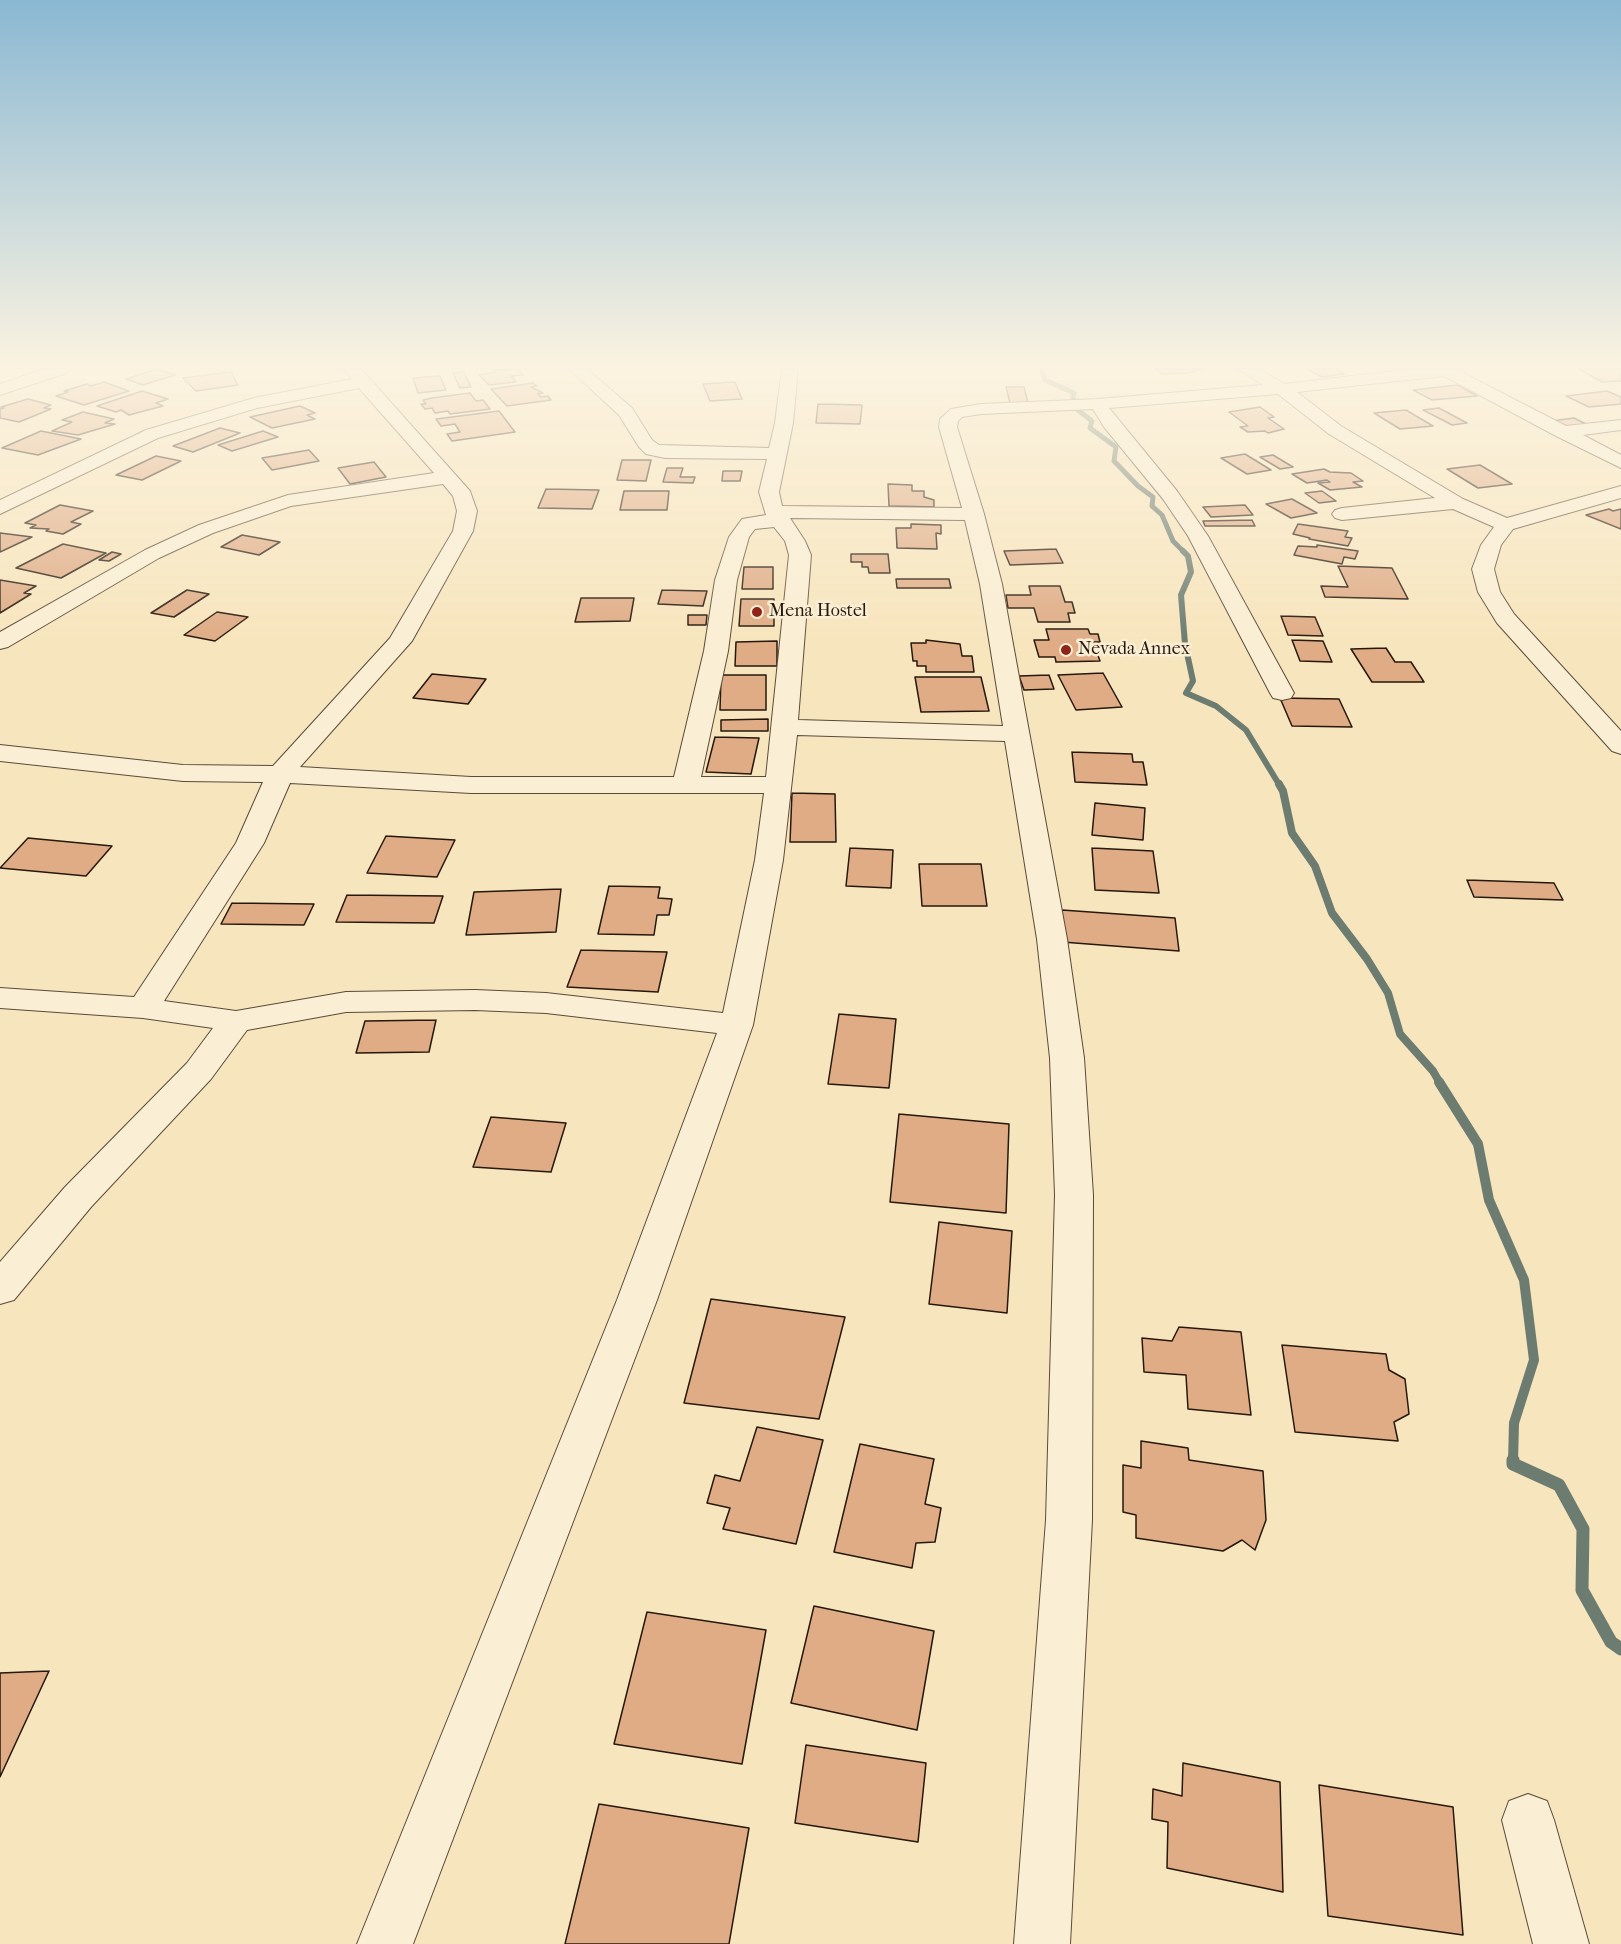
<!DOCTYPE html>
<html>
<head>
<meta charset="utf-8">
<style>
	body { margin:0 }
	canvas { display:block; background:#f7e5bd }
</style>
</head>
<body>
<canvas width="1621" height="1944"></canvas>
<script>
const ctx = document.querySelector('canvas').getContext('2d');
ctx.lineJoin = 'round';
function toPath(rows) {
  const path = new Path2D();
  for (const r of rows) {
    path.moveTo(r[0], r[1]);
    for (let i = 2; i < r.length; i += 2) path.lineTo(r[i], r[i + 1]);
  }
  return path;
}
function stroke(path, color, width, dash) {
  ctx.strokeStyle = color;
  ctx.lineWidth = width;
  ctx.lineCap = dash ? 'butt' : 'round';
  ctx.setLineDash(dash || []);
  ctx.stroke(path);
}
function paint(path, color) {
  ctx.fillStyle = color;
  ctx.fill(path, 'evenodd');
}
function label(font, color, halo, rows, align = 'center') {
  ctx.font = font + ' "IM FELL French Canon",serif';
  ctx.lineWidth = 5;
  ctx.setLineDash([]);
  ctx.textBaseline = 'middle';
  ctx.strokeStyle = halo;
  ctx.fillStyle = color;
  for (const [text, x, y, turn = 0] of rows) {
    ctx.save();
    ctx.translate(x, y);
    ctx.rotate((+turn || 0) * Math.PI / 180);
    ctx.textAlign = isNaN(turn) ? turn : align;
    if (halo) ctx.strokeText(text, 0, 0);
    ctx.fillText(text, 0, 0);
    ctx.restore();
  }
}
stroke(toPath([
	[1042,369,1045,380,1074,393,1072,403],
	[1074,407,1092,421,1090,428,1116,447,1114,461,1138,486,1153,497,1152,506,1162,515,1173,541,1185,553]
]), '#6d7c71', 5);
stroke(toPath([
	[1183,551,1188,556,1191,572,1181,595,1185,644,1193,681,1186,693,1216,706,1246,730,1280,786]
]), '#6d7c71', 6);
stroke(toPath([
	[1279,784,1283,791,1292,833,1315,866,1332,913,1367,959,1388,993,1400,1034,1433,1071,1440,1083]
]), '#6d7c71', 8);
stroke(toPath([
	[1439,1082,1478,1144,1489,1200,1524,1280,1534,1360,1514,1423,1513,1462]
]), '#6d7c71', 10);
stroke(toPath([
	[1513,1460,1513,1464,1559,1485,1583,1529,1582,1590,1611,1642,1621,1649]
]), '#6d7c71', 13);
const building = toPath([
	[157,369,175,375,143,385,126,379,157,369],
	[518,369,523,375,511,376,516,382,489,385,479,375,496,372,494,370,518,369],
	[1155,369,1201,369,1189,373,1162,374,1155,369],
	[1307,369,1335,369,1344,374,1322,377,1307,369],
	[1579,369,1621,369,1621,381,1602,382,1579,369],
	[231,372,238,385,196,391,183,378,231,372],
	[464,372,471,387,460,388,453,373,464,372],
	[440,376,446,390,418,393,413,378,440,376],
	[104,382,129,391,84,405,56,396,68,392,64,391,87,384,91,386,104,382],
	[735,382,742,399,710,401,703,384,735,382],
	[533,383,537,386,531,387,543,393,538,394,541,397,548,396,551,400,507,406,491,389,533,383],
	[1458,385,1477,396,1432,400,1413,390,1458,385],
	[1006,387,1024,387,1028,403,1010,403,1006,387],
	[142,391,168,399,156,403,163,406,129,415,121,410,116,412,97,406,142,391],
	[1607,391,1621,397,1621,404,1589,407,1566,396,1607,391],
	[470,393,476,401,483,400,490,409,450,414,448,411,435,413,432,408,425,409,421,404,426,404,423,400,432,398,470,393],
	[28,399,51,405,44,408,51,409,19,422,0,418,0,409,4,408,1,407,28,399],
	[818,404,862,405,860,424,816,423,818,404],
	[300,406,315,413,307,415,315,419,272,428,250,417,300,406],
	[1260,407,1274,417,1268,418,1284,429,1268,433,1265,431,1248,432,1240,427,1248,426,1229,412,1260,407],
	[1439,408,1467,423,1452,425,1423,410,1439,408],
	[1406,410,1433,426,1400,429,1374,413,1406,410],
	[499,411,515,432,452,441,447,434,460,432,455,424,441,426,436,419,499,411],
	[83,412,114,419,105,423,115,424,78,435,52,431,72,422,62,420,83,412],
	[1574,418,1588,425,1565,428,1551,421,1574,418],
	[220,428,240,433,193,452,173,446,220,428],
	[41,431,81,439,38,455,2,448,41,431],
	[263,431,278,437,232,451,218,445,263,431],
	[309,450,319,461,272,470,262,458,309,450],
	[1245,454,1271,470,1247,474,1221,458,1245,454],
	[1273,455,1293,467,1280,469,1260,457,1273,455],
	[156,456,181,461,142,480,116,475,156,456],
	[622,460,651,460,646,481,617,480,622,460],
	[374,462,386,477,350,484,338,468,374,462],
	[1480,465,1512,484,1478,488,1447,469,1480,465],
	[667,468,683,468,680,477,695,477,693,483,663,482,667,468],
	[1324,469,1330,472,1351,473,1363,481,1353,482,1362,487,1330,490,1318,483,1330,482,1327,480,1307,483,1292,474,1324,469],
	[723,471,742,471,740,481,722,481,723,471],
	[888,484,912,485,912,491,924,491,924,497,934,500,934,507,889,506,888,484],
	[546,489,599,490,592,509,538,508,546,489],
	[624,491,669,491,667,510,620,510,624,491],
	[1322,491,1336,501,1319,503,1305,493,1322,491],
	[1292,499,1317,513,1291,518,1266,504,1292,499],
	[60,505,93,511,71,522,81,524,63,534,46,531,49,529,30,528,36,525,25,523,60,505],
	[1245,505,1253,515,1211,517,1203,507,1245,505],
	[1609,509,1613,511,1621,509,1621,529,1586,515,1609,509],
	[1252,520,1255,526,1205,526,1203,521,1252,520],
	[911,524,941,525,941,534,936,533,937,549,897,548,896,528,911,528,911,524],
	[1298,524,1348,531,1345,537,1352,538,1348,546,1309,539,1310,538,1293,534,1298,524],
	[0,533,32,537,0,552,0,533],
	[242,535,280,542,259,555,221,547,242,535],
	[63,544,106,553,61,578,16,568,63,544],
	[1317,545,1358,551,1355,559,1344,557,1342,564,1294,555,1298,546,1317,547,1317,545],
	[1056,549,1063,563,1010,565,1004,551,1056,549],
	[112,552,121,554,109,561,99,560,112,552],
	[851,554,888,554,890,573,869,573,868,567,862,567,862,562,851,562,851,554],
	[1338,566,1392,568,1408,599,1325,597,1321,586,1348,587,1338,566],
	[744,567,773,567,773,589,742,589,744,567],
	[896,579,949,579,951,588,897,588,896,579],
	[0,580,36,586,24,593,31,594,0,613,0,580],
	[1029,586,1060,586,1065,602,1072,602,1075,613,1068,613,1070,622,1038,622,1034,608,1008,608,1006,595,1031,595,1029,586],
	[187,590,209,594,174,617,151,613,187,590],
	[662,590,707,591,703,606,658,604,662,590],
	[581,598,634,598,630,621,575,622,581,598],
	[741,599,774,599,774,626,739,626,741,599],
	[217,612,248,617,215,641,184,635,217,612],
	[688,615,707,615,706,625,688,625,688,615],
	[1281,616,1315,617,1323,636,1288,635,1281,616],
	[1046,629,1088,629,1090,634,1098,634,1100,642,1093,642,1100,661,1056,662,1055,657,1039,657,1034,640,1049,640,1046,629],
	[926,640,960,644,962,656,972,656,974,672,926,672,926,666,917,666,917,661,913,661,911,643,926,643,926,640],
	[1292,640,1323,641,1332,662,1300,661,1292,640],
	[777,641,777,666,735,666,736,642,777,641],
	[1386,648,1395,662,1411,662,1424,682,1372,682,1351,649,1386,648],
	[1103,673,1122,707,1076,710,1058,675,1103,673],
	[432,674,486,679,468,704,413,698,432,674],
	[721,675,766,675,766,710,720,710,721,675],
	[1049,675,1054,689,1024,690,1019,676,1049,675],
	[915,677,981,677,989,711,921,712,915,677],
	[1280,698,1339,699,1352,727,1292,726,1280,698],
	[768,719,768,731,721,731,721,720,768,719],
	[715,737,759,738,751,774,706,772,715,737],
	[1072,752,1132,754,1133,762,1143,762,1147,785,1075,782,1072,752],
	[792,793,835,794,836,842,790,842,792,793],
	[1095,803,1145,808,1143,840,1092,835,1095,803],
	[386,836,455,840,437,877,367,873,386,836],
	[28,838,112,846,86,876,0,868,28,838],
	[850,848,893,850,891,888,846,886,850,848],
	[1092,848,1153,851,1159,893,1095,890,1092,848],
	[919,864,981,864,987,906,922,906,919,864],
	[1467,880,1554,883,1563,900,1474,897,1467,880],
	[609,886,660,887,658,898,672,899,669,915,657,915,654,935,598,934,609,886],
	[561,889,556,932,466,935,474,892,561,889],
	[347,895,443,896,434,923,336,922,347,895],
	[232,903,314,904,304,925,221,924,232,903],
	[1062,910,1175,918,1179,951,1062,942,1062,910],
	[581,950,667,952,658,992,567,987,581,950],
	[839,1014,896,1019,889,1088,828,1084,839,1014],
	[436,1020,429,1052,356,1053,365,1021,436,1020],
	[899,1114,1009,1124,1006,1213,890,1202,899,1114],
	[491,1117,566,1123,551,1172,473,1167,491,1117],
	[939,1222,1012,1231,1007,1313,929,1304,939,1222],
	[711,1299,845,1317,819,1419,684,1403,711,1299],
	[1179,1327,1241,1332,1251,1415,1188,1409,1186,1375,1144,1372,1142,1338,1172,1341,1179,1327],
	[1282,1345,1386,1354,1389,1370,1405,1379,1409,1414,1394,1422,1398,1441,1295,1432,1282,1345],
	[757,1427,823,1440,796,1544,723,1529,730,1508,707,1503,715,1475,740,1481,757,1427],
	[1141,1441,1188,1448,1189,1460,1263,1471,1266,1520,1255,1550,1242,1540,1223,1551,1136,1538,1136,1515,1123,1512,1123,1465,1141,1468,1141,1441],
	[860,1444,934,1459,925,1504,941,1508,935,1542,916,1543,912,1568,834,1552,860,1444],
	[814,1606,934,1631,917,1730,791,1703,814,1606],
	[647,1612,766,1630,742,1764,614,1744,647,1612],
	[49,1671,0,1777,0,1673,49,1671],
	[806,1745,926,1763,918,1842,795,1823,806,1745],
	[1183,1763,1280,1782,1283,1892,1167,1868,1168,1822,1152,1819,1153,1789,1182,1796,1183,1763],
	[1319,1785,1453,1807,1463,1935,1328,1916,1319,1785],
	[599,1804,749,1828,729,1944,565,1944,599,1804]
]);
paint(building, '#dfac86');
stroke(building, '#26180d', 1.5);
const street = toPath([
	[44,369,69,369,67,373,0,395,0,384,44,369],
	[344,369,361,369,470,491,477,511,473,531,412,641,300,767,471,777,674,777,704,651,715,580,729,537,742,519,766,515,759,492,767,459,665,458,646,454,639,447,619,415,569,369,587,369,632,408,652,440,659,445,769,448,775,423,782,369,798,369,793,423,779,492,782,506,962,508,939,427,940,419,951,409,981,404,1098,399,1263,385,1238,369,1259,369,1285,384,1411,369,1466,369,1463,373,1566,426,1621,420,1621,430,1583,435,1621,455,1621,468,1556,436,1444,376,1297,392,1341,426,1463,499,1507,518,1621,486,1621,498,1513,529,1501,545,1494,569,1500,592,1514,614,1621,731,1621,754,1612,751,1497,623,1478,592,1472,569,1481,545,1494,527,1453,509,1342,520,1335,518,1332,514,1335,510,1342,508,1435,498,1329,434,1278,394,1109,408,1177,491,1208,536,1294,693,1291,698,1282,700,1273,698,1270,693,1188,536,1163,499,1104,427,1093,409,981,414,962,417,958,421,957,427,984,514,1002,584,1067,939,1084,1058,1093,1195,1092,1520,1070,1944,1014,1944,1046,1520,1055,1195,1050,1058,1037,939,1005,741,797,735,783,860,753,1025,657,1300,413,1944,357,1944,617,1300,717,1033,546,1013,475,1010,346,1012,247,1030,211,1079,91,1207,14,1300,0,1304,0,1262,65,1187,187,1063,213,1028,143,1018,0,1008,0,988,134,997,236,843,263,782,183,781,0,761,0,745,183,765,273,766,390,638,453,531,457,511,453,496,443,484,291,506,213,533,159,558,8,647,0,649,0,632,145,550,199,525,288,495,434,473,359,388,257,408,158,438,0,514,0,500,146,430,254,398,352,379,344,369],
	[790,518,965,520,980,584,1003,726,798,720,811,555,805,541,790,518],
	[774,527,785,541,789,555,766,777,701,777,728,651,737,580,749,537,755,529,774,527],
	[290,783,471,793,764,793,755,860,723,1013,546,993,475,990,346,992,236,1011,164,1001,264,843,290,783],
	[1528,1794,1547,1801,1554,1820,1589,1944,1533,1944,1502,1820,1509,1801,1528,1794]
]);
stroke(street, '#5a4b39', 2);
paint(street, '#faeed4');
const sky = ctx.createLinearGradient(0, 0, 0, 642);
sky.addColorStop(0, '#8ab8d3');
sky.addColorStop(0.57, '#fbf3e1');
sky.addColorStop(1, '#fbf3e100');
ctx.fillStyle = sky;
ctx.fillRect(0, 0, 1621, 642);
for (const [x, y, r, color] of [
	[757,612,6,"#8f2418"],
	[1066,650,6,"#8f2418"]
]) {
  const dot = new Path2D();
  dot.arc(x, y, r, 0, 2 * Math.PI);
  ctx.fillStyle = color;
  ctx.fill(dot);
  stroke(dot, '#faeed4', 2);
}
label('18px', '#26180d', '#faeed4', [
	["Mena Hostel",769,612],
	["Nevada Annex",1078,650]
], 'left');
</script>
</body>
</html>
